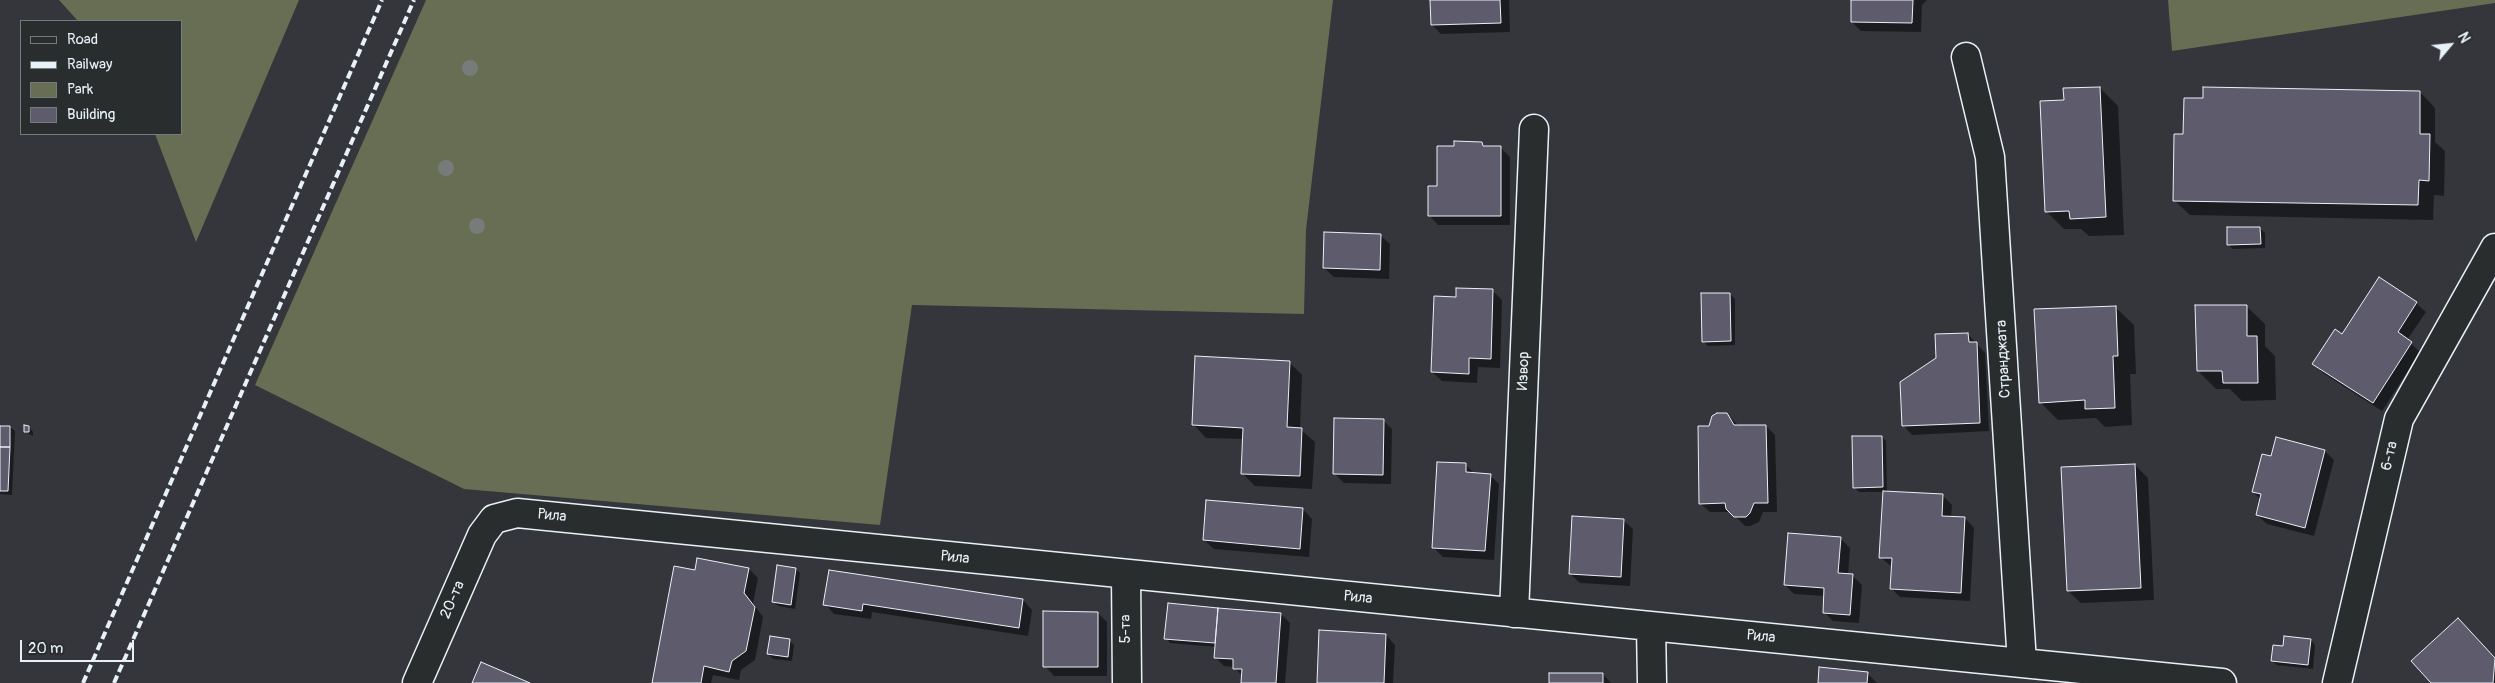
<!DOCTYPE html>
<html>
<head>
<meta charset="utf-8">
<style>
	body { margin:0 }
	#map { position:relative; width:2495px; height:683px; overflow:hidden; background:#34363b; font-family:Pangolin,sans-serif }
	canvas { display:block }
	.legend { position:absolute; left:20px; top:20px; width:162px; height:115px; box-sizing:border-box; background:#2a2d2e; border:1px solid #767b7f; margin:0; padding:6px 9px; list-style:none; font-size:15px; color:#e8f1f8 }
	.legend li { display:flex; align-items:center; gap:10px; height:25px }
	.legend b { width:25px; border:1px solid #767b7f }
	.north { position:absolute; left:2425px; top:20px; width:50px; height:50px; -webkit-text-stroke:4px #2a2d2e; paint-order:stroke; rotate:62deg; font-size:14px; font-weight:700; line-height:20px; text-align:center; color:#e8f1f8 }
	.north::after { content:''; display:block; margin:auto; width:18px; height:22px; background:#e8f1f8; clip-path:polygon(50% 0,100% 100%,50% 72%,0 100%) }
	.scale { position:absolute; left:20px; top:640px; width:114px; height:22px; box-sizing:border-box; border:2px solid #e8f1f8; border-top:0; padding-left:6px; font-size:15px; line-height:18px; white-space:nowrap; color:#e8f1f8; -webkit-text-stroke:4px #2a2d2e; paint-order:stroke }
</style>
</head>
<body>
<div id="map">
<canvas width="2495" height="683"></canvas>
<ul class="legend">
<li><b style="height:6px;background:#2a2d2e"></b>Road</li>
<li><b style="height:6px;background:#e8f1f8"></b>Railway</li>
<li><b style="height:14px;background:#676e54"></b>Park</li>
<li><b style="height:14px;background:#5e5b6d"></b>Building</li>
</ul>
<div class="north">N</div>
<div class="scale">20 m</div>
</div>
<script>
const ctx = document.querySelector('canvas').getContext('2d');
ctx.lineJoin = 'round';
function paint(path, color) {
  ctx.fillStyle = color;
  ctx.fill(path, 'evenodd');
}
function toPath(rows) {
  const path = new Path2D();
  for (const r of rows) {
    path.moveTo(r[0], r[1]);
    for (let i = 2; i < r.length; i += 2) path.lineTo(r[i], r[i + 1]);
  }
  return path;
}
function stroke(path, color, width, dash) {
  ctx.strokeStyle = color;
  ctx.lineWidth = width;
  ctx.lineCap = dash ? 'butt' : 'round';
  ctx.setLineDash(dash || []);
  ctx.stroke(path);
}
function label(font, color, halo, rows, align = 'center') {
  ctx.font = font + ' Pangolin,sans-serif';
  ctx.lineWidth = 5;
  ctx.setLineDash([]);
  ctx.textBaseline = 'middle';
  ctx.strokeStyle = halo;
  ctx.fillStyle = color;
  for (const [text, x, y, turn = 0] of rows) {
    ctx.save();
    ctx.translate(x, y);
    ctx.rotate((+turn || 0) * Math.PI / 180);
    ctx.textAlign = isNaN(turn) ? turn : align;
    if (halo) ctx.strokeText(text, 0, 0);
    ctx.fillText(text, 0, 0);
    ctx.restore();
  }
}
paint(toPath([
	[59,0,299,0,196,242,155,134,181,134,181,21,78,21],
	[426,0,1333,0,1306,230,1304,314,912,305,880,525,464,489,255,385],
	[2168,0,2495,0,2495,3,2172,51]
]), '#676e54');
paint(toPath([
	[1431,0,1509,0,1510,32,1441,34,1432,25],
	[1852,0,1927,0,1922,5,1921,32,1861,31,1852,22],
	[2100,88,2118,106,2124,235,2089,236,2081,229,2064,229,2046,211,2065,101],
	[2420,92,2435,108,2435,142,2445,151,2444,196,2434,195,2433,220,2190,215,2174,200],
	[1482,143,1486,148,1501,148,1510,157,1510,225,1438,225,1429,215,1455,147],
	[2260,228,2265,233,2265,248,2232,249,2228,244],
	[1380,235,1390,244,1389,279,1334,277,1324,268],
	[1493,291,1502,300,1500,368,1478,367,1477,383,1442,381,1432,372,1458,298],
	[1730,294,1735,299,1735,345,1708,346,1703,341],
	[2416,303,2426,312,2407,340,2420,352,2382,411,2323,373,2314,364,2343,335],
	[2246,306,2265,324,2265,346,2275,356,2276,400,2242,401,2230,389,2216,389,2198,371],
	[2115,307,2134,325,2136,374,2130,374,2132,425,2105,427,2096,418,2058,420,2040,402],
	[1968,334,1985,353,1989,431,1912,435,1903,425,1937,359],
	[1289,362,1302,375,1300,429,1315,442,1312,489,1255,486,1242,473,1244,439,1206,438,1194,425],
	[1721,414,1730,417,1739,426,1766,426,1775,435,1777,512,1763,512,1759,522,1750,526,1745,526,1731,512,1710,512,1700,503,1710,427],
	[1383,420,1392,429,1391,484,1344,483,1335,474],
	[10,427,15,431,12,495,0,494,0,428],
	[29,427,33,432,33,436,25,432],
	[1882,437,1886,441,1887,492,1943,496,1952,505,1951,517,1965,518,1974,528,1970,601,1900,597,1891,588,1892,567,1880,557,1884,492,1859,492,1854,487],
	[2325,451,2334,460,2314,536,2267,524,2257,515,2261,500,2253,492,2272,458],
	[1466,465,1475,474,1490,475,1499,484,1494,560,1443,557,1433,547],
	[2135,465,2148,478,2154,600,2081,603,2068,591],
	[1303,509,1312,519,1309,557,1214,549,1204,540],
	[1623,520,1633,529,1630,586,1580,583,1570,574],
	[1789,534,1841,539,1850,548,1848,575,1853,576,1862,585,1859,623,1833,621,1824,612,1825,596,1794,594,1785,585],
	[749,569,758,578,753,603,763,617,755,660,741,670,739,680,713,675,711,683,654,683,696,572],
	[795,569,800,573,795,609,778,606,774,602],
	[1023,600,1032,610,1028,636,872,612,871,619,834,614,825,604],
	[1169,604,1281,614,1290,623,1285,683,1243,683,1243,677,1234,667,1224,666,1215,657,1216,647,1170,643,1166,638],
	[1098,613,1107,622,1107,676,1054,676,1045,666],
	[2467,629,2495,659,2495,683,2433,683],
	[1386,635,1395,645,1393,683,1319,683],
	[789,640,794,645,792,661,773,659,768,654],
	[2311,640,2315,645,2313,669,2277,665,2272,661],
	[1867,673,1877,683,1819,683],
	[1603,674,1611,683,1550,683]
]), '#0007');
const building = toPath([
	[1430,0,1500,0,1501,23,1431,25,1430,0],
	[1851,0,1913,0,1912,23,1851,22,1851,0],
	[2100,87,2106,217,2070,219,2069,211,2045,212,2040,101,2064,100,2063,88,2100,87],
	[2203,87,2420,91,2420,134,2430,134,2429,181,2419,180,2418,205,2173,201,2174,134,2183,134,2184,98,2203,98,2203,87],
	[1454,141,1482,142,1483,146,1501,146,1501,216,1428,216,1428,186,1437,186,1437,146,1454,146,1454,141],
	[2227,227,2260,227,2261,244,2227,245,2227,227],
	[1324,232,1381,234,1380,270,1323,268,1324,232],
	[2379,277,2417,302,2398,332,2412,342,2373,403,2312,364,2335,329,2342,334,2379,277],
	[1456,288,1493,289,1491,359,1469,358,1469,374,1431,372,1434,296,1456,297,1456,288],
	[1701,293,1730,293,1731,341,1702,342,1701,293],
	[2195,305,2247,305,2247,336,2257,336,2258,383,2223,383,2222,371,2197,371,2195,305],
	[2116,306,2118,356,2113,356,2115,408,2085,409,2085,400,2039,403,2034,309,2116,306],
	[1968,333,1969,342,1977,342,1980,423,1902,426,1900,382,1936,358,1935,334,1968,333],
	[1195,356,1290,361,1287,427,1302,428,1300,476,1241,474,1243,428,1192,425,1195,356],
	[1717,413,1727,413,1734,425,1766,425,1768,503,1754,503,1750,513,1746,517,1734,517,1726,509,1725,503,1699,504,1698,426,1709,426,1712,416,1717,413],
	[1334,418,1384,419,1383,475,1333,474,1334,418],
	[24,425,29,426,29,432,24,432,24,425],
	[0,426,10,426,10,447,0,447,0,426],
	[1852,436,1882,436,1883,487,1853,488,1852,436],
	[2276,437,2325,450,2305,528,2256,515,2261,494,2252,492,2262,454,2271,456,2276,437],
	[0,447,10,447,8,491,0,491,0,447],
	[1437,462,1466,463,1466,472,1491,474,1485,551,1432,548,1437,462],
	[2135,464,2141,588,2067,591,2061,467,2135,464],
	[1883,491,1943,494,1942,516,1965,517,1961,593,1890,589,1892,558,1879,558,1883,491],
	[1206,500,1303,508,1300,549,1203,540,1206,500],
	[1572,516,1624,519,1621,577,1569,574,1572,516],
	[1788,533,1841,537,1838,573,1853,574,1850,615,1823,613,1824,588,1784,585,1788,533],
	[697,558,749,568,744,593,755,607,746,651,732,661,729,672,704,666,701,683,652,683,674,566,695,570,697,558],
	[777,565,796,568,791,605,772,602,777,565],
	[829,570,1023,599,1019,628,863,604,862,611,823,605,829,570],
	[1168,603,1218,608,1215,643,1164,639,1168,603],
	[1218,608,1281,613,1276,683,1241,683,1242,669,1233,669,1233,659,1214,658,1218,608],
	[1043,611,1098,612,1098,667,1043,667,1043,611],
	[2458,618,2495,658,2493,683,2431,683,2411,661,2458,618],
	[1319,630,1386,634,1384,683,1317,683,1319,630],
	[770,636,790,639,788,657,767,654,770,636],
	[2284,636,2311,639,2308,665,2271,661,2273,645,2283,646,2284,636],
	[481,662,530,683,472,683,481,662],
	[1819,667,1868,672,1867,683,1818,683,1819,667],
	[1549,673,1603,673,1603,683,1549,683,1549,673]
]);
paint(building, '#5e5b6d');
stroke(building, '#e8f1f8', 1);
const minor = toPath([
	[1966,57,1990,157,2022,663],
	[1126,575,1127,683],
	[1514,613,1534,129],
	[1651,626,1652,683],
	[417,683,482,535,494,519,517,513,2222,683],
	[2337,683,2399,419,2495,248]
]);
stroke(minor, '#e8f1f8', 31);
stroke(minor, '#2a2d2e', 28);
stroke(toPath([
	[83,683,382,0],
	[114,683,414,0]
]), '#e8f1f8', 4, [8, 4]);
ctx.fillStyle = '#777c7a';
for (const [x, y] of [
	[470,68],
	[446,168],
	[477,226]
]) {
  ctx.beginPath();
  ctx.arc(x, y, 8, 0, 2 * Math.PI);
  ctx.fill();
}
label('15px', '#e8f1f8', '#2a2d2e', [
	["Странджата",2004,359,-93],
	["Извор",1524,371,-88],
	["6-та",2390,456,-77],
	["Рила",552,516,6],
	["Рила",955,558,6],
	["Рила",1358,598,6],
	["20-та",453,600,-66],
	["5-та",1126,629,-90],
	["Рила",1761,637,6]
]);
</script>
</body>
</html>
